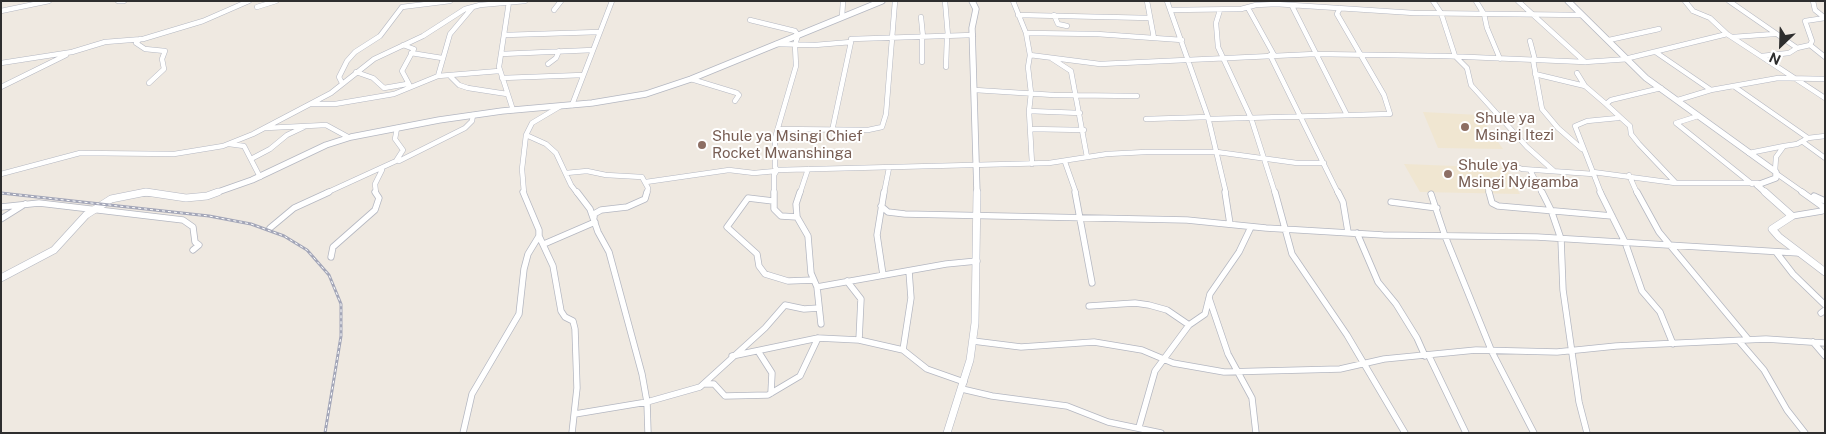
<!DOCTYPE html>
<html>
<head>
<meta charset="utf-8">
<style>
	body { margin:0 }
	#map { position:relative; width:1826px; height:434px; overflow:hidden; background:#efe9e1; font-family:"Public Sans",sans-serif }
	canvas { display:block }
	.frame { position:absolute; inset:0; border:2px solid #2e2e2e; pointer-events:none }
	.north { position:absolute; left:1756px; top:20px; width:50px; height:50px; -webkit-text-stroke:4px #fff; paint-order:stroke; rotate:204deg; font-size:14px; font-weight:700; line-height:20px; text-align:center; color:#2e2e2e }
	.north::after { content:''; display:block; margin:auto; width:18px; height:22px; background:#2e2e2e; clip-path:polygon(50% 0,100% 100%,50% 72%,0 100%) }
</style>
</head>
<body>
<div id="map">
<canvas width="1826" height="434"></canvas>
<div class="frame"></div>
<div class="north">N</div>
</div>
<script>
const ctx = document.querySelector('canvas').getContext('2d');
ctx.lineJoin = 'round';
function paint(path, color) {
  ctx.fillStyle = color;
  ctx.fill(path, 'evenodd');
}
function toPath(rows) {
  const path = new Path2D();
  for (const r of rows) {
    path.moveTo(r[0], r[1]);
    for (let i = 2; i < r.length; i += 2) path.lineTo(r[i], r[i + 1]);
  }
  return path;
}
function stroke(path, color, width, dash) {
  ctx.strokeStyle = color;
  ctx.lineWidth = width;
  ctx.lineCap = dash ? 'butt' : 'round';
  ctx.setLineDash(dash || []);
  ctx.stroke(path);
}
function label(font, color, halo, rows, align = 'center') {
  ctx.font = font + ' "Public Sans",sans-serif';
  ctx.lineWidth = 4;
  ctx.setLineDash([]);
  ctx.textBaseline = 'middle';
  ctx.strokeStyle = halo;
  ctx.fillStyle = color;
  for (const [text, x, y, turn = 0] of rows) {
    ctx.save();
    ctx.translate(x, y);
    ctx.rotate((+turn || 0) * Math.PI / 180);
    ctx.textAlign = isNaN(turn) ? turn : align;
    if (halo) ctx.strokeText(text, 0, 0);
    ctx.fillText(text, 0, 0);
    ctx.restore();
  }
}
paint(toPath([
	[1423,112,1479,115,1503,149,1438,148],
	[1404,164,1506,168,1520,194,1420,192]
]), '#f0e6d1');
const minorFar1 = toPath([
	[118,1,124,1],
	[945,1,948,36],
	[1013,1,1026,33,1030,55,1100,64,1315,54,1445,56,1585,62,1629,59],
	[1147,1,1154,38],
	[1167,1,1208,117,1226,193],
	[1433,1,1441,13,1455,56,1467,68,1471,85,1527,147,1554,171],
	[1476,1,1484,14,1487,28,1500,59],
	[1518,1,1585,62],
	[1685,1,1693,11,1710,18,1727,34,1825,98],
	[1729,1,1797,48],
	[1813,1,1815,10,1825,18],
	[509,2,499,67,513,110],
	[1292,6,1347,115],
	[257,7,276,1],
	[1248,8,1274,55],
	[554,10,561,1],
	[1171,10,1241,9,1256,5,1276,4,1414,13,1582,15],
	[1220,10,1216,23,1218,47,1251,118,1275,193],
	[1,11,49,1],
	[1018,15,1150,18],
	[1054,15,1058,24,1067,26],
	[842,17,843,1],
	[921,17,923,37],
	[750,20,795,31,798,35,795,45,796,66,775,138,775,167,777,170,1049,163,1107,154,1146,152,1217,152,1297,163,1324,163],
	[1026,33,1097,34,1182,40],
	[505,35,599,32],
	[922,37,922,62],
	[1733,37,1774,34],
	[140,39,136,43,145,49,165,51,162,59,164,69,149,83],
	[1609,40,1659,29],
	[1530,41,1535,60],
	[776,44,815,45,851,42,851,39,973,35],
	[403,45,414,49,402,71,410,86],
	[1810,45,1825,57],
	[411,53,442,58],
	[1657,53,1711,90],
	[501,54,593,50],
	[1030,55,1028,67,1031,93,1029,111,1032,164],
	[1270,55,1338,193],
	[1762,56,1789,53,1797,48,1810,45,1812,41,1805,21,1825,18],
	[1051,58,1071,71,1087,157],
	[1629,58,1727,34],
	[1533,60,1542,109,1558,128,1582,149],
	[1,63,72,52,105,42,143,39,203,21,249,1],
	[548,64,556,58,559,51],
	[946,67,947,36],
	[356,72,373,78,384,88,407,84],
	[1577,73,1585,86,1606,104],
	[1535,74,1585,86],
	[438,76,450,34,472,8],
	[451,77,459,85,468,88,507,94],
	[502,78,583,75],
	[691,79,737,93,739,95,735,101],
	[342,83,339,77,347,61,355,52,380,36,402,7,450,1],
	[1,87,66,55],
	[1735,87,1808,138],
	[975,90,1054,95,1137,96],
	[1678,100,1711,90,1778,78,1825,79],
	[311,104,335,104,394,94,438,76,499,71],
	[572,105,612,1],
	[1029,111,1080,113],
	[1698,116,1676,123,1752,184],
	[1620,117,1630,126,1631,134,1639,144,1675,182],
	[1146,119,1208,117],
	[1209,119,1390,114,1384,95,1337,14,1340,8],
	[266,128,326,125,348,137],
	[778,129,868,130,882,127,886,114,895,1],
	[1030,129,1084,130],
	[832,131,851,42],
	[526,135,546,144,556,153,571,185,577,193],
	[1803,142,1825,158],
	[229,144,244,146,260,177],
	[1749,153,1784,146],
	[251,159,270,149,287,135,304,127],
	[399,161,465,128,472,121,473,115],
	[1065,162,1076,193],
	[1512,165,1522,169,1593,174],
	[1530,170,1542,193],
	[1775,171,1776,157,1784,146,1797,144,1808,138,1825,136],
	[1593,172,1675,183,1758,183],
	[566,173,587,171,606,175,642,177,648,188,647,193],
	[1,174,80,153,174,154,223,146,253,134,331,93,374,59,423,36,465,9,480,5,525,1],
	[1777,174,1804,193],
	[1629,175,1637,193],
	[646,182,729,170,754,173,776,171],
	[1488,188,1489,193],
	[326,193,396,161,403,150,395,139,397,128],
	[376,193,375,184,382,170],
	[524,193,522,169,526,135,532,123,559,107],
	[774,193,774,175,777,170],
	[800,193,808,169],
	[884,193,889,168],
	[1601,193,1575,126,1587,121,1618,118,1620,117,1606,104,1611,100,1661,88]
]);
const minor = toPath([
	[577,192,590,209,598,232,609,252,642,374,647,402,648,433],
	[774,192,774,209,781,216,797,217,808,236,811,273,817,287,821,324],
	[1075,192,1092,283],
	[1225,192,1230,224],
	[1275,192,1292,254,1347,335,1405,433],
	[1338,192,1343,202,1348,232],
	[1489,192,1492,203,1498,206,1612,216],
	[1542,192,1551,210,1561,239,1563,290,1579,402,1587,433],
	[1600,192,1625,242,1642,291,1660,312,1673,344],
	[1637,192,1659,232,1748,339],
	[1431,194,1445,236,1492,352,1534,433],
	[1814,196,1825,201],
	[773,201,748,198,727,227,757,254,759,266,765,274,788,281,814,280],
	[1391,202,1437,208],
	[881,206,888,212,905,214,1187,220,1266,228,1383,235,1537,237,1799,253],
	[1,207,39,203,183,220,193,227,195,242,199,245,193,250],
	[1792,216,1822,211,1823,207,1802,192],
	[594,217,594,214,601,210,627,207,645,199,647,192],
	[797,217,796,204,800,192],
	[1,219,25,204],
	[270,228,294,208,329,192],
	[1357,233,1378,282,1396,304,1417,338,1425,356],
	[539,236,553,266,561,311,565,317,573,321,575,329,577,388,572,433],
	[544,244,595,222],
	[1776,252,1793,274,1825,305],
	[331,257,333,247,375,210,379,198,375,192],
	[883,275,877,235,884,192],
	[847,281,861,299,859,340],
	[817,287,946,264,977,261],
	[1209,298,1228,354,1252,398,1256,433],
	[1089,306,1135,303,1149,305,1167,310,1189,325],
	[1821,313,1825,310],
	[973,341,1021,347,1094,342,1142,350,1173,363,1224,372,1340,369,1384,359,1476,350,1557,352,1616,346,1766,339,1825,343],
	[1739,341,1764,370,1787,410,1805,433],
	[1813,342,1825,356],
	[903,350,911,298,909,271],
	[758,351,772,373,771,393],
	[732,356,818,338,859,340,903,350,927,369,964,382],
	[1429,356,1466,433],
	[705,384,714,384,725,396,768,395,800,376,818,338],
	[962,389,992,396,1067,406,1108,422,1161,433],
	[575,414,647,402,700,387,765,328,785,305,804,309,819,308],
	[1139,427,1155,371,1189,325,1205,314,1210,294,1239,252,1251,227],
	[463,433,472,394,519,314,524,269,528,254,539,236,539,230,523,192]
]);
const tertiaryFar1 = toPath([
	[972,1,976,9,972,28,977,193],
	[1568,1,1646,78,1776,172,1776,178,1757,185,1766,193],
	[140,193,154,193],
	[215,193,252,180,326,145,351,137,439,120,502,111,592,103,646,94,691,79,882,1]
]);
const tertiary = toPath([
	[1765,192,1792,216,1772,229,1779,237,1825,272],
	[1,278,54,250,86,215,111,199,146,192,186,198,207,196,218,192],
	[947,433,970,360,975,323,977,192]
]);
stroke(minorFar1, '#b4b7c1', 5.5);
stroke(minor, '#b4b7c1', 7);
stroke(tertiaryFar1, '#b4b7c1', 7);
stroke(tertiary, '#b4b7c1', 8);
stroke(minorFar1, '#fff', 4.5);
stroke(minor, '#fff', 5.5);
stroke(tertiaryFar1, '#fff', 5.5);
stroke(tertiary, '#fff', 7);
const rail = toPath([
	[1,193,209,216,251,224,284,236,307,250,329,275,341,304,341,336,325,433]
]);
stroke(rail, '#a3a6b8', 3);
stroke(rail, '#fff', 1, [3]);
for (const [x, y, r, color] of [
	[1465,127,5,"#8d6e63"],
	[702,145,5,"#8d6e63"],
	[1448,174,5,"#8d6e63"]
]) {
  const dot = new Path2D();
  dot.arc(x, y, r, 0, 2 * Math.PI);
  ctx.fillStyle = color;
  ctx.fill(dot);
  stroke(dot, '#fff', 2);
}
label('15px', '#785e54', '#fff', [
	["Shule ya",1475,118],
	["Msingi Itezi",1475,135],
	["Shule ya Msingi Chief",712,136],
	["Rocket Mwanshinga",712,153],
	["Shule ya",1458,165],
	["Msingi Nyigamba",1458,182]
], 'left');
</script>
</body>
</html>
